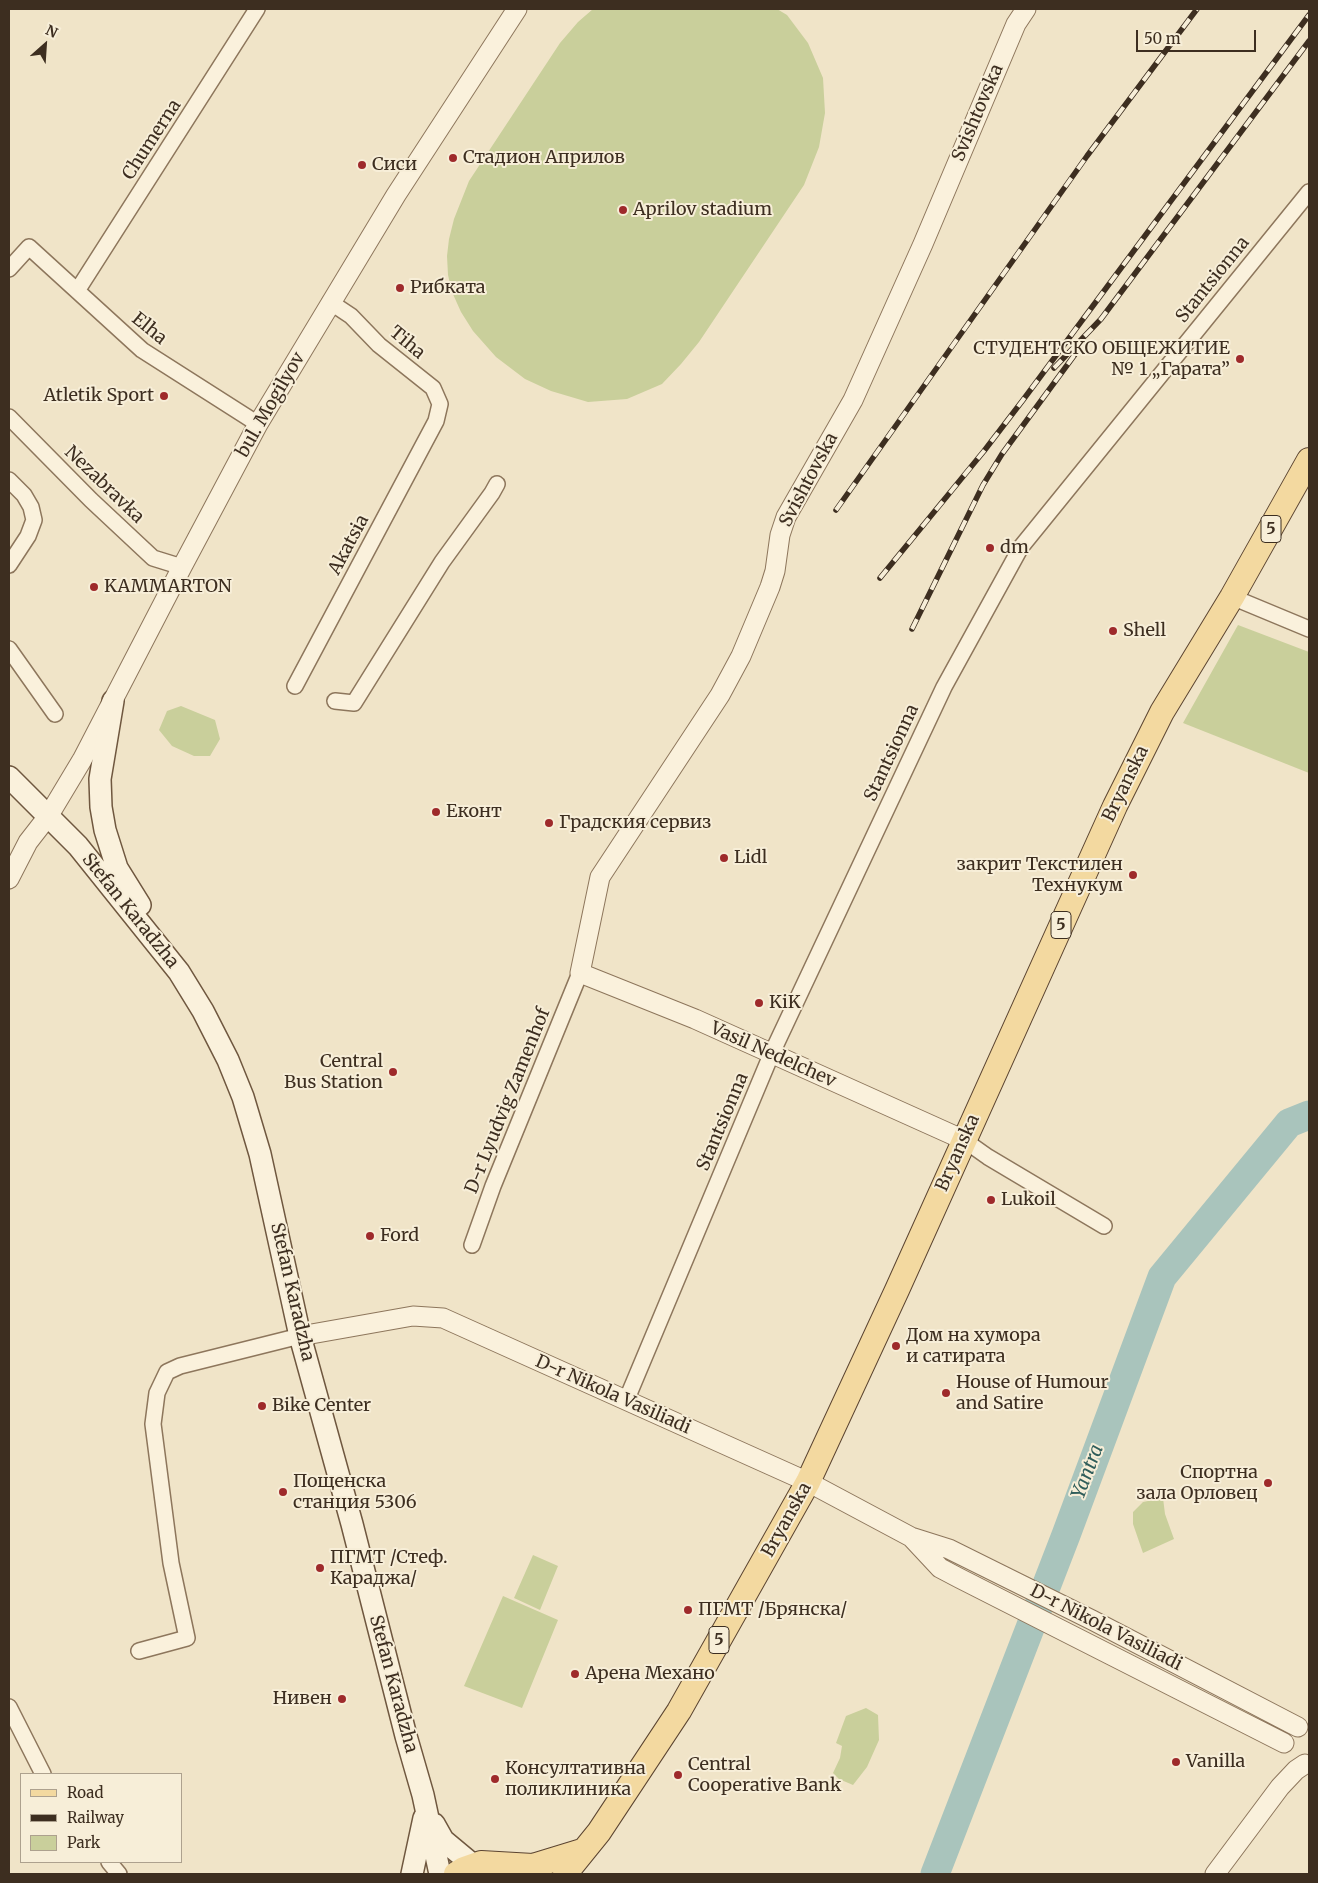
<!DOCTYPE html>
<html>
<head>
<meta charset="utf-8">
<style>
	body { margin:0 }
	#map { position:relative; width:1318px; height:1883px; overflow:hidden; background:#f0e4c8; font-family:Merriweather,serif }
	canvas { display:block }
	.frame { position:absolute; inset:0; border:10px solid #3d2e20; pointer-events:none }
	.legend { position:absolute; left:20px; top:1773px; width:162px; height:90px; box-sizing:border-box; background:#f7eed8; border:1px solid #ada18e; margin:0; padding:6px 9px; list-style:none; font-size:15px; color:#3d2e20 }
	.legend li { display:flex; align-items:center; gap:10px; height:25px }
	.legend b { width:25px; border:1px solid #ada18e }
	.north { position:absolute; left:20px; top:20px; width:50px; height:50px; -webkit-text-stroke:4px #f7eed8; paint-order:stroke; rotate:26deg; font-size:14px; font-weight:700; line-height:20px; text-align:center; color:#3d2e20 }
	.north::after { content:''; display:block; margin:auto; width:18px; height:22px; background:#3d2e20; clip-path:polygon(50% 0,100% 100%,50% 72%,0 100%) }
	.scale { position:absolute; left:1136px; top:30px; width:120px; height:22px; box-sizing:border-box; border:2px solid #3d2e20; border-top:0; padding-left:6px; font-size:15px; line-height:18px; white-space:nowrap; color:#3d2e20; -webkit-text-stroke:4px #f7eed8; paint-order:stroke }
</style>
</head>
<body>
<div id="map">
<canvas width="1318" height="1883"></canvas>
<div class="frame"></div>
<ul class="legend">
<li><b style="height:6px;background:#f3d9a0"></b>Road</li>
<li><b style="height:6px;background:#3d2e20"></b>Railway</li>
<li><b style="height:14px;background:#c9cf9b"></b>Park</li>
</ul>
<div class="north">N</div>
<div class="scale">50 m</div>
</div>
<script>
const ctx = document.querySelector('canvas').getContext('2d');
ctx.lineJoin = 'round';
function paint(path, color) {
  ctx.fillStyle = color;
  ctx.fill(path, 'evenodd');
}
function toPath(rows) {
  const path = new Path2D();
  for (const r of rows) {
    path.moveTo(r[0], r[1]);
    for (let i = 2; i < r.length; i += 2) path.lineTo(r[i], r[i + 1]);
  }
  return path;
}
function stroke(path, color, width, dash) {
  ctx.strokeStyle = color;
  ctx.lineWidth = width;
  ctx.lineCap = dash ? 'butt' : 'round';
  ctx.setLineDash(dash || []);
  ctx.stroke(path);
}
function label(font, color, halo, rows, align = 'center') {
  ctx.font = font + ' Merriweather,serif';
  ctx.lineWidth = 4;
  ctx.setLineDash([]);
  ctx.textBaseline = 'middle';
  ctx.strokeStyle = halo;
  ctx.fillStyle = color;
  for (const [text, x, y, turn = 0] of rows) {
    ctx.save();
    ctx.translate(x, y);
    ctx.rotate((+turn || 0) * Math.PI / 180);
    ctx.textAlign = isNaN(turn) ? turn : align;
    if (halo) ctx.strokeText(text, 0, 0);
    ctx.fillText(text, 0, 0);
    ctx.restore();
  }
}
paint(toPath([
	[593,9,777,9,787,15,808,43,823,78,825,113,819,147,804,185,699,342,681,364,662,384,627,399,588,402,551,391,525,379,496,357,473,331,461,312,452,292,448,275,447,256,449,239,454,219,469,181,560,43,578,22],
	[1238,625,1309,652,1309,773,1183,723],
	[181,706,215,720,220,739,210,756,194,756,172,746,159,730,167,711],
	[1163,1498,1165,1514,1174,1539,1143,1553,1133,1524,1133,1512,1143,1502],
	[533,1555,558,1566,540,1610,514,1598],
	[503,1596,558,1620,522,1708,464,1686],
	[866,1708,878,1715,879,1740,867,1767,853,1785,839,1779,833,1773,840,1758,842,1746,836,1743,846,1716]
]), '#c9cf9b');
stroke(toPath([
	[935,1874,1066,1535,1162,1277,1289,1123,1309,1115]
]), '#a9c4bc', 29);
const minor = toPath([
	[9,269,29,247,142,350,258,424],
	[77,291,257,9],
	[9,417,91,500,153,558,182,567],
	[9,480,24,495,31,507,34,520,28,536,9,565],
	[1232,597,1309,629],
	[9,649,55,714],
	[295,686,436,421,440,404,433,388,379,345,351,316,330,302],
	[335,701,354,703,442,562,492,493,497,484],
	[964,1140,988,1157,1104,1226],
	[472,1245,493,1186,580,973],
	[626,1401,771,1055,944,687,1021,547,1309,192],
	[139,1651,187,1638,171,1563,153,1424,157,1393,167,1372,180,1366,300,1336],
	[9,1707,43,1774],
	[109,1862,119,1874]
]);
const tertiary = toPath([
	[9,879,28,842,49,815,82,760,182,567,258,424,396,195,517,9],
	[964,1140,695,1019,580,973,600,877,720,695,741,656,770,587,775,571,780,535,786,517,853,400,923,244,1016,24,1026,9],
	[300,1336,413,1316,443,1318,808,1482,911,1537,949,1549,1092,1620,1298,1727],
	[912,1538,940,1568,959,1578,1284,1743],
	[1215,1874,1280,1787,1296,1770,1305,1764]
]);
const secondary = toPath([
	[113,701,100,779,101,807,105,830,117,868,140,905],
	[9,777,78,846,179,972,203,1011,228,1060,243,1097,260,1154,300,1336,352,1524,406,1736,423,1795,440,1874],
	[434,1824,443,1840,473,1865],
	[412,1874,424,1818]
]);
const primary = toPath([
	[456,1874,464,1869,481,1863,533,1866,582,1851],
	[565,1874,599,1832,679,1711,808,1482,897,1290,1115,806,1162,712,1232,597,1309,460]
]);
stroke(minor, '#8d765c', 18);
stroke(tertiary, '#8d765c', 21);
stroke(secondary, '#6f573f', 24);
stroke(primary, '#5b4430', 26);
stroke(minor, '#faf1dc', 15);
stroke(tertiary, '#faf1dc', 19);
stroke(secondary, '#faf1dc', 21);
stroke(primary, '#f3d9a0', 24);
const rail = toPath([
	[1054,368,1101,319,1309,41],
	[836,510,1087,156,1197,9],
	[880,578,984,451,1023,400,1309,15],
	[912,629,983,485,1002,454,1076,353]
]);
stroke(rail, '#3d2e20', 5.5);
stroke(rail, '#f7eed8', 4, [11]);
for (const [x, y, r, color] of [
	[453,158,5,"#9e2a2b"],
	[362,165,5,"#9e2a2b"],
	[623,210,5,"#9e2a2b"],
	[400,288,5,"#9e2a2b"],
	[1240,359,5,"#9e2a2b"],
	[164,396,5,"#9e2a2b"],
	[990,548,5,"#9e2a2b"],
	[94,587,5,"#9e2a2b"],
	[1113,631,5,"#9e2a2b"],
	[436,812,5,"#9e2a2b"],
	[549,823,5,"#9e2a2b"],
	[724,858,5,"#9e2a2b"],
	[1133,875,5,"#9e2a2b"],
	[759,1003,5,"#9e2a2b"],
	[393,1072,5,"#9e2a2b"],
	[991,1200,5,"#9e2a2b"],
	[370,1236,5,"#9e2a2b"],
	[896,1346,5,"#9e2a2b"],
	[946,1393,5,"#9e2a2b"],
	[262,1406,5,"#9e2a2b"],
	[1268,1483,5,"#9e2a2b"],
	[283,1492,5,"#9e2a2b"],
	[320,1568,5,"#9e2a2b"],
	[688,1610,5,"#9e2a2b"],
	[575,1674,5,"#9e2a2b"],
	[342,1699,5,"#9e2a2b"],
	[1176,1762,5,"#9e2a2b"],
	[678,1775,5,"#9e2a2b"],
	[495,1779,5,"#9e2a2b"]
]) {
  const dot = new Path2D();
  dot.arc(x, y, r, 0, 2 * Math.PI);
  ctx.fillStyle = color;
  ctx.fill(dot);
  stroke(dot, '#f7eed8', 2);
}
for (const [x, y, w] of [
	[1271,529,20],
	[1061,925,20],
	[719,1640,20]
]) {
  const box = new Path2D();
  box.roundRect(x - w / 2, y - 13.5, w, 27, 4);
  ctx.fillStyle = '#f7eed8';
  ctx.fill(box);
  stroke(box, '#3d2e20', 1);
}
label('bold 16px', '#3d2e20', null, [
	["5",1271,529],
	["5",1061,925],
	["5",719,1640]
]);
label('18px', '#3d2e20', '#f7eed8', [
	["Svishtovska",978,113,-67],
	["Chumerna",152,140,-57],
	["Stantsionna",1213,280,-51],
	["Elha",149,329,39],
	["Tiha",407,343,40],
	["bul. Mogilyov",271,405,-60],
	["Svishtovska",809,480,-62],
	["Nezabravka",104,485,44],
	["Akatsia",349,545,-62],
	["Stantsionna",892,753,-65],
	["Bryanska",1126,784,-64],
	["Stefan Karadzha",130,911,51],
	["Vasil Nedelchev",773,1055,24],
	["D-r Lyudvig Zamenhof",508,1101,-68],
	["Stantsionna",723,1122,-67],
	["Bryanska",958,1153,-66],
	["Stefan Karadzha",292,1292,77],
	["D-r Nikola Vasiliadi",613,1395,24],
	["Bryanska",787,1520,-61],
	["D-r Nikola Vasiliadi",1106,1628,27],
	["Stefan Karadzha",393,1684,75]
]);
label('18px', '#3d2e20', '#f7eed8', [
	["Стадион Априлов",463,158],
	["Сиси",372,165],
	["Aprilov stadium",633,210],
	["Рибката",410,288],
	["СТУДЕНТСКО ОБЩЕЖИТИЕ",1230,349,"right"],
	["№ 1 „Гарата”",1230,370,"right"],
	["Atletik Sport",154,396,"right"],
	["dm",1000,548],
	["KAMMARTON",104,587],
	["Shell",1123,631],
	["Еконт",446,812],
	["Градския сервиз",559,823],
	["Lidl",734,858],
	["закрит Текстилен",1123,865,"right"],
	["Технукум",1123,886,"right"],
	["KiK",769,1003],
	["Central",383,1062,"right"],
	["Bus Station",383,1083,"right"],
	["Lukoil",1001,1200],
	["Ford",380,1236],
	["Дом на хумора",906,1336],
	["и сатирата",906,1357],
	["House of Humour",956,1383],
	["and Satire",956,1404],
	["Bike Center",272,1406],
	["Спортна",1258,1473,"right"],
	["зала Орловец",1258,1494,"right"],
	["Пощенска",293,1482],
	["станция 5306",293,1503],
	["ПГМТ /Стеф.",330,1558],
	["Караджа/",330,1579],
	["ПГМТ /Брянска/",698,1610],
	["Арена Механо",585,1674],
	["Нивен",332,1699,"right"],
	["Vanilla",1186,1762],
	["Central",688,1765],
	["Cooperative Bank",688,1786],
	["Консултативна",505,1769],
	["поликлиника",505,1790]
], 'left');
label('italic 19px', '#2f5d5a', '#f7eed8', [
	["Yantra",1088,1472,-69]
]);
</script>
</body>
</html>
